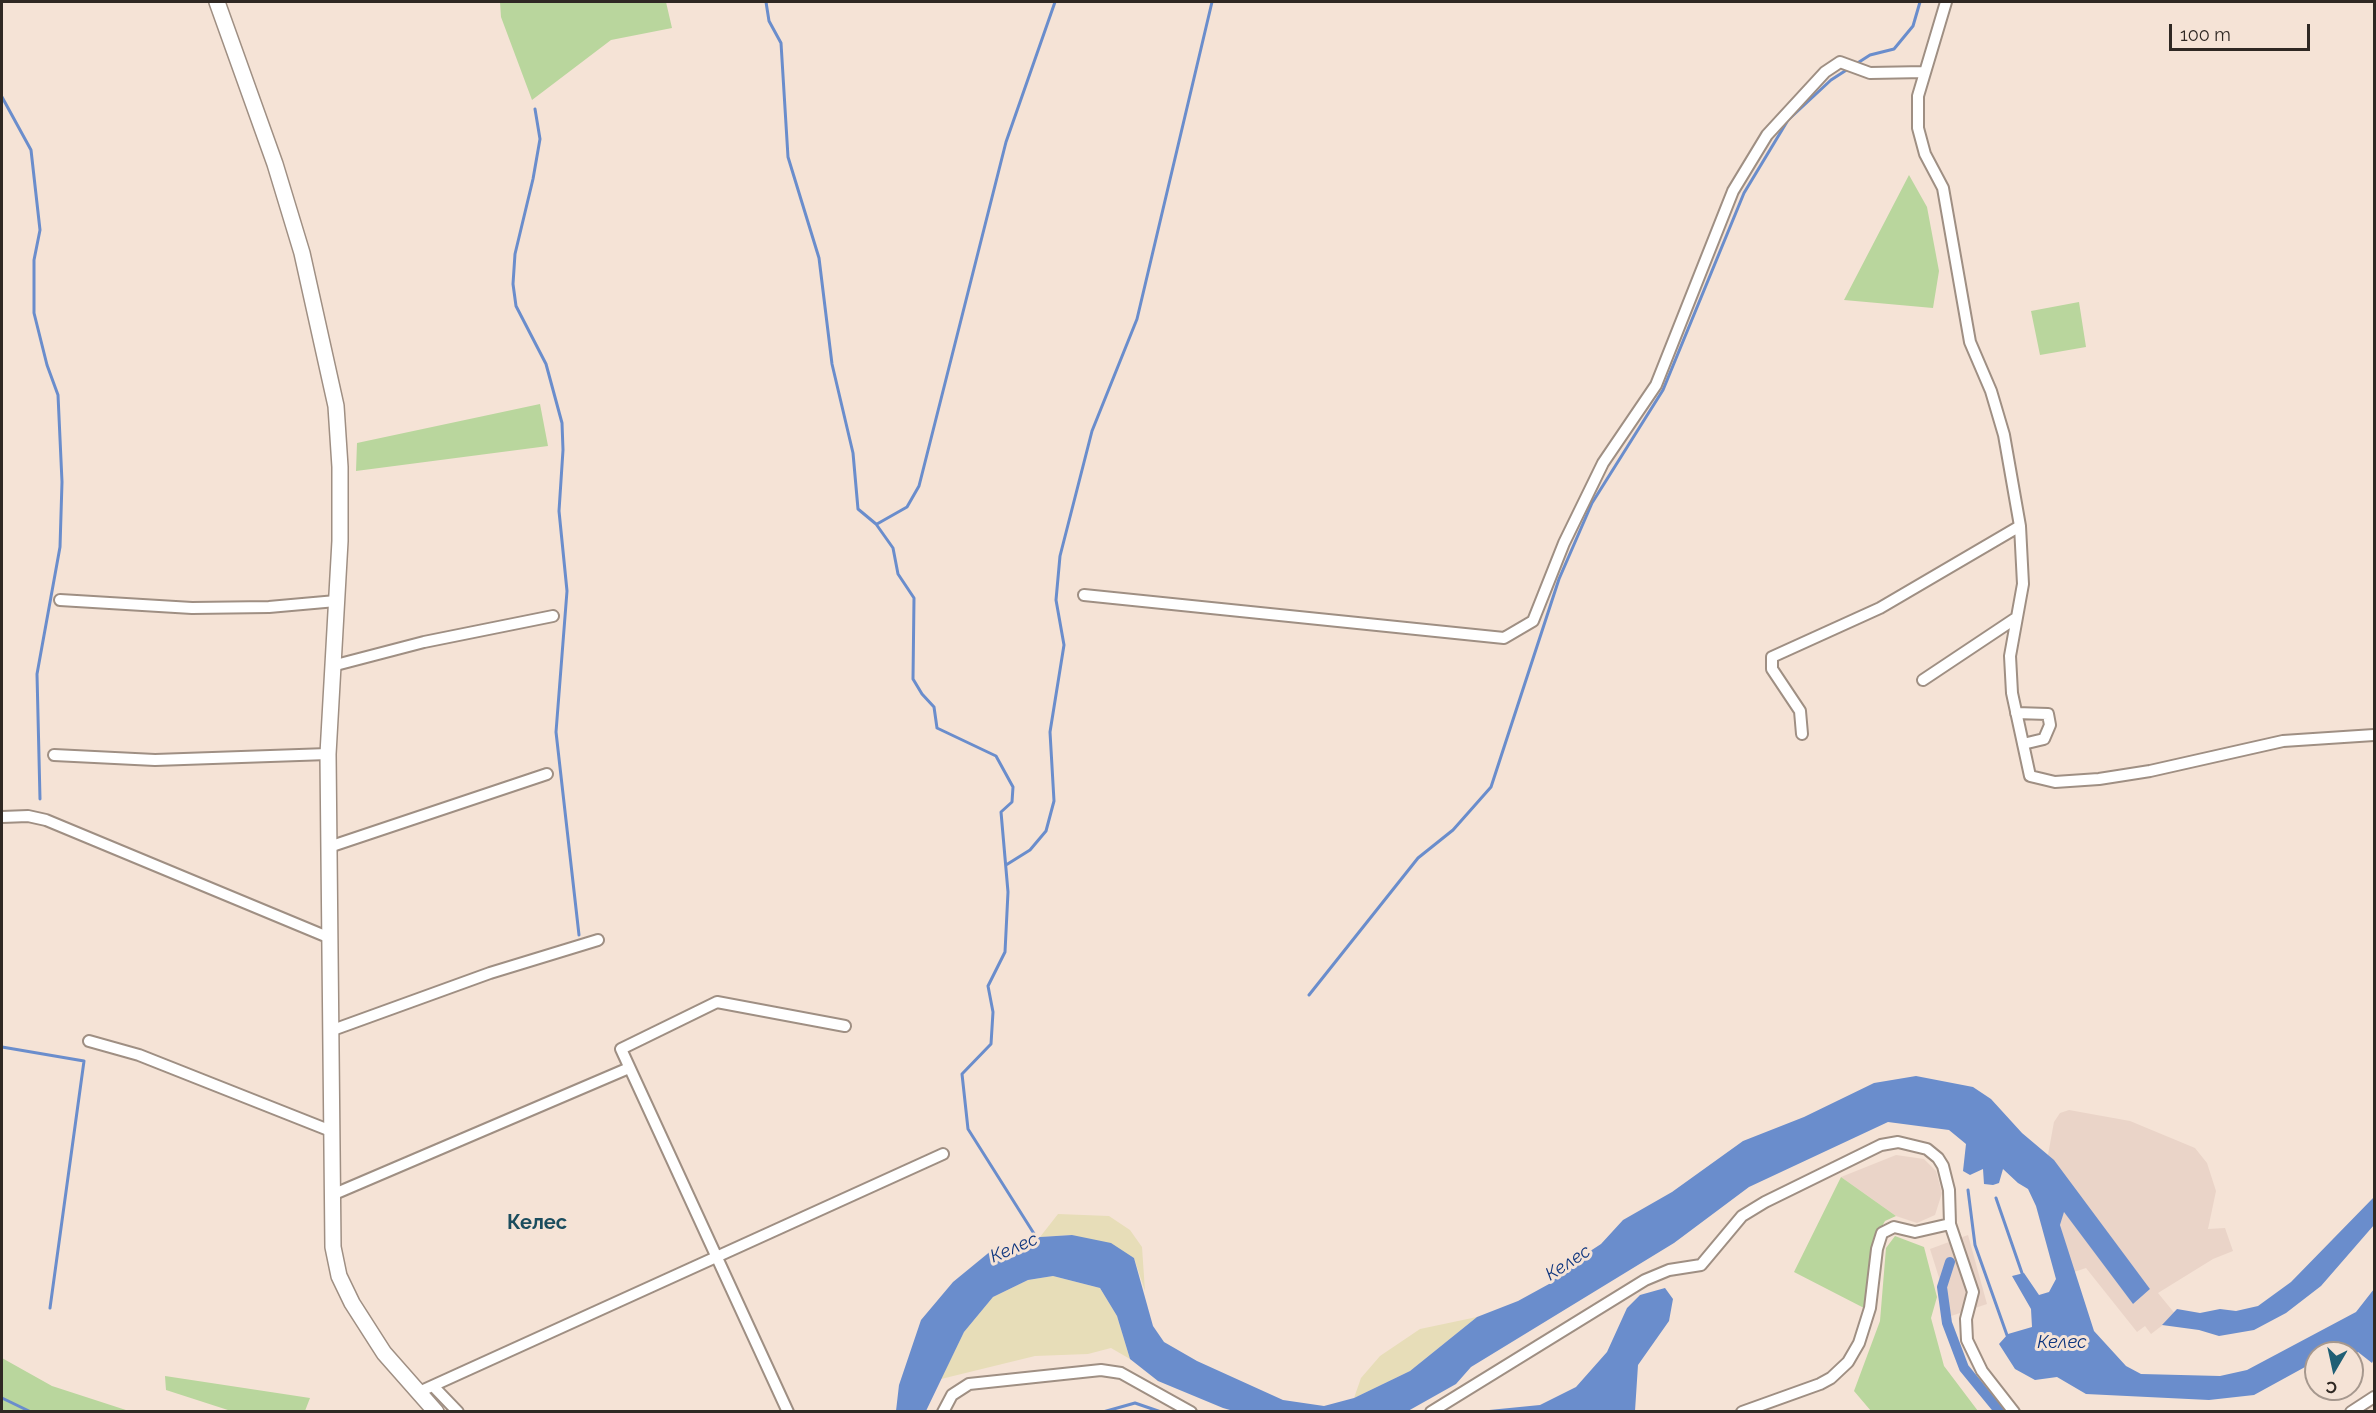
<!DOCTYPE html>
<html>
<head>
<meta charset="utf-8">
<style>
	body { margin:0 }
	#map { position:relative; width:2376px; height:1413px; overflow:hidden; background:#f5e3d6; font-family:Raleway,sans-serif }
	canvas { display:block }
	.frame { position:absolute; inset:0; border:3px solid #2f2823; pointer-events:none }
	.north { position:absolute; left:2304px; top:1341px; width:60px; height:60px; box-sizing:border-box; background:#f5e3d6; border:2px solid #a6988e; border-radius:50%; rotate:189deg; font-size:16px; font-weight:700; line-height:24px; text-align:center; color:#2f2823 }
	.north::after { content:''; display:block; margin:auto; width:21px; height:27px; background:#205f75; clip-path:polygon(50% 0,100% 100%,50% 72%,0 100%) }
	.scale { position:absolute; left:2169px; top:24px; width:141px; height:27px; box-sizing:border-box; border:3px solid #2f2823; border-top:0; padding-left:8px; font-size:18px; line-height:21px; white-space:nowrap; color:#2f2823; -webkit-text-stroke:4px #f5e3d6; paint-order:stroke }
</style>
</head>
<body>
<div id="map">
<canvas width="2376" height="1413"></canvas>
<div class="frame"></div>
<div class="north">С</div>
<div class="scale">100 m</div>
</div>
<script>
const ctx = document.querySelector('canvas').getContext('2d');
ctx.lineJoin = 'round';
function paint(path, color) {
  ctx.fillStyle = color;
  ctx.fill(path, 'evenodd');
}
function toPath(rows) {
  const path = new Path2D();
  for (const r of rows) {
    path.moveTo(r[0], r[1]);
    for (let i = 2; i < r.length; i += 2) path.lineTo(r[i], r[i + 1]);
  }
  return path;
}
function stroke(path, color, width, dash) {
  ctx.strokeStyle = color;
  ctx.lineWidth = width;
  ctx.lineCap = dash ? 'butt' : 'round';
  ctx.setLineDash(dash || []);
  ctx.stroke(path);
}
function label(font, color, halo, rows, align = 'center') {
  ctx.font = font + ' Raleway,sans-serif';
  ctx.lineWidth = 6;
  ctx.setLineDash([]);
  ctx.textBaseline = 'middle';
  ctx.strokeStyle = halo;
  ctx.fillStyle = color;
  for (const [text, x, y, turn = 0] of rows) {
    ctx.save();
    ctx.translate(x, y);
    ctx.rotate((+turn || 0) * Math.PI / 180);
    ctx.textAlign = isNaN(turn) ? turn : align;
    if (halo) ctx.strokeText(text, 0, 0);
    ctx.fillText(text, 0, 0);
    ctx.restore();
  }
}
paint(toPath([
	[2069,1110,2130,1121,2195,1148,2207,1163,2216,1191,2208,1229,2225,1228,2233,1251,2213,1259,2158,1293,2176,1315,2151,1334,2145,1326,2137,1332,2086,1268,2074,1272,2060,1225,2064,1211,2133,1304,2150,1289,2048,1155,2054,1122,2060,1113],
	[1896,1155,1924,1159,1936,1171,1942,1193,1935,1215,1917,1223,1896,1216,1841,1177],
	[1968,1235,1987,1304,1951,1316,1930,1249]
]), '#ead4c8');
paint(toPath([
	[500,2,666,2,672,28,611,40,532,100,501,17],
	[1909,175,1927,207,1939,271,1933,308,1844,300],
	[2079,302,2086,347,2040,355,2031,311],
	[540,404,548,446,356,471,357,443],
	[1841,1177,1896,1216,1885,1221,1872,1244,1864,1308,1794,1272],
	[1895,1236,1924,1247,1937,1297,1931,1318,1944,1366,1978,1411,1871,1411,1854,1391,1880,1321,1886,1248],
	[2,1358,52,1386,129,1411,2,1411],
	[165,1376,310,1398,305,1411,231,1411,166,1390]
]), '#b9d69d');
paint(toPath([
	[1058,1214,1109,1216,1130,1230,1142,1247,1145,1291,1134,1258,1072,1235,1040,1237],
	[1053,1276,1100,1288,1117,1316,1130,1359,1111,1348,1088,1354,1035,1356,941,1379,964,1332,993,1297,1028,1280],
	[1477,1317,1410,1371,1354,1398,1361,1378,1380,1356,1420,1329]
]), '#e7ddb8');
paint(toPath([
	[1916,1076,1973,1087,1991,1099,2022,1133,2054,1160,2150,1289,2133,1304,2064,1212,2060,1225,2094,1331,2126,1366,2141,1374,2220,1376,2247,1370,2356,1312,2374,1289,2374,1359,2372,1363,2358,1352,2352,1355,2337,1353,2337,1350,2316,1353,2316,1361,2254,1395,2209,1400,2086,1394,2057,1377,2035,1380,2015,1369,1999,1344,2008,1334,2032,1327,2031,1309,2012,1276,2024,1273,2039,1295,2049,1292,2056,1279,2036,1206,2028,1189,2018,1183,2003,1169,1999,1183,1993,1185,1984,1184,1983,1169,1970,1175,1963,1171,1966,1144,1949,1130,1888,1122,1749,1187,1674,1243,1471,1367,1456,1384,1408,1411,1237,1412,1223,1408,1158,1381,1130,1359,1117,1316,1100,1288,1053,1276,1028,1280,993,1297,964,1332,926,1411,896,1411,899,1385,921,1320,953,1282,992,1250,1040,1237,1072,1235,1111,1243,1134,1258,1153,1326,1164,1342,1197,1361,1283,1400,1324,1406,1354,1398,1410,1371,1477,1317,1518,1301,1549,1284,1581,1257,1601,1244,1623,1220,1672,1192,1743,1141,1804,1117,1874,1083],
	[2374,1197,2374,1225,2321,1286,2286,1313,2254,1330,2219,1336,2199,1330,2162,1325,2177,1309,2200,1313,2220,1309,2236,1311,2258,1306,2291,1282],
	[1665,1288,1673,1299,1669,1321,1638,1365,1635,1411,1479,1411,1540,1405,1576,1387,1607,1352,1627,1308,1640,1295]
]), '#6a8dcc');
stroke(toPath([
	[766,2,769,21,781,43,788,157,819,258,832,364,853,453,858,509,876,524,893,548,898,574,914,598,913,679,922,694,934,707,937,728,996,756,1013,787,1012,802,1001,812,1008,892,1005,952,988,986,993,1012,991,1044,962,1074,968,1129,1038,1240],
	[1856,64,1870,55,1894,49,1913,26,1920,2],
	[2,97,31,150,40,230,34,260,34,313,47,365,58,395,62,482,60,547,37,674,40,799],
	[535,109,540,139,533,179,515,254,513,284,516,306,546,364,562,423,563,450,559,511,567,591,556,732,579,935],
	[877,524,907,507,919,486,1006,142,1055,2],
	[1006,865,1030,850,1046,831,1054,801,1050,732,1064,645,1056,600,1060,556,1092,431,1137,319,1212,2],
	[1309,995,1418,858,1453,830,1491,787,1559,579,1592,503,1663,390,1744,193,1788,120,1831,80,1848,69],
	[2,1047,84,1061,50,1308],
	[1968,1190,1975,1245,2008,1338],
	[1996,1198,2023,1276],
	[2,1398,31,1412],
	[1103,1412,1135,1403,1161,1412]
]), '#6a8dcc', 3);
stroke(toPath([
	[1950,1262,1942,1287,1947,1323,1964,1368,2000,1412]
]), '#6a8dcc', 10);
const street = toPath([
	[1946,2,1918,96,1918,128,1925,154,1943,188,1970,342,1991,391,2004,435,2020,526,2023,584,2010,656,2012,693,2030,776,2055,782,2099,779,2150,771,2283,741,2374,735],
	[1084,595,1504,638,1533,621,1564,543,1603,463,1656,385,1733,191,1767,135,1825,72,1840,62,1870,73,1925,72],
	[60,600,192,608,269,607,336,601],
	[332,666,424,642,553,616],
	[1923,680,2016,618],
	[2016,713,2048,714,2050,725,2044,739,2023,744],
	[1802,734,1800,711,1772,669,1772,657,1880,608,2020,526],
	[54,755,155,760,328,754],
	[2,817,28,816,46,820,330,938],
	[329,847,547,774],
	[330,1031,490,973,598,940],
	[89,1041,139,1055,331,1131],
	[332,1195,629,1068],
	[433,1386,458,1412],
	[419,1392,943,1154],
	[788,1412,621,1049,717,1002,845,1026],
	[943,1412,952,1395,969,1384,1101,1370,1121,1373,1191,1412],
	[1431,1412,1645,1280,1669,1270,1701,1265,1742,1216,1765,1202,1881,1145,1898,1142,1927,1149,1938,1158,1943,1166,1949,1190,1950,1224,1973,1292,1966,1319,1967,1340,1982,1371,2014,1412],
	[1742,1412,1820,1384,1831,1378,1848,1362,1859,1343,1870,1308,1877,1249,1882,1233,1894,1227,1915,1232,1950,1224],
	[2351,1412,2374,1397]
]);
const secondary = toPath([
	[217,2,275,164,302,253,336,406,340,467,340,541,328,754,333,1247,339,1276,352,1303,384,1353,436,1412]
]);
stroke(street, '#9f8f83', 14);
stroke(secondary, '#9f8f83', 18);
stroke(street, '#fff', 10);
stroke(secondary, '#fff', 15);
label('italic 18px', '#0b337d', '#f5e3d6', [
	["Келес",1014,1248,-23],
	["Келес",1568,1263,-33],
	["Келес",2062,1343]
]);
label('bold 20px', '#1b4d5e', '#f5e3d6', [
	["Келес",537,1223]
]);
</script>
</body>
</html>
